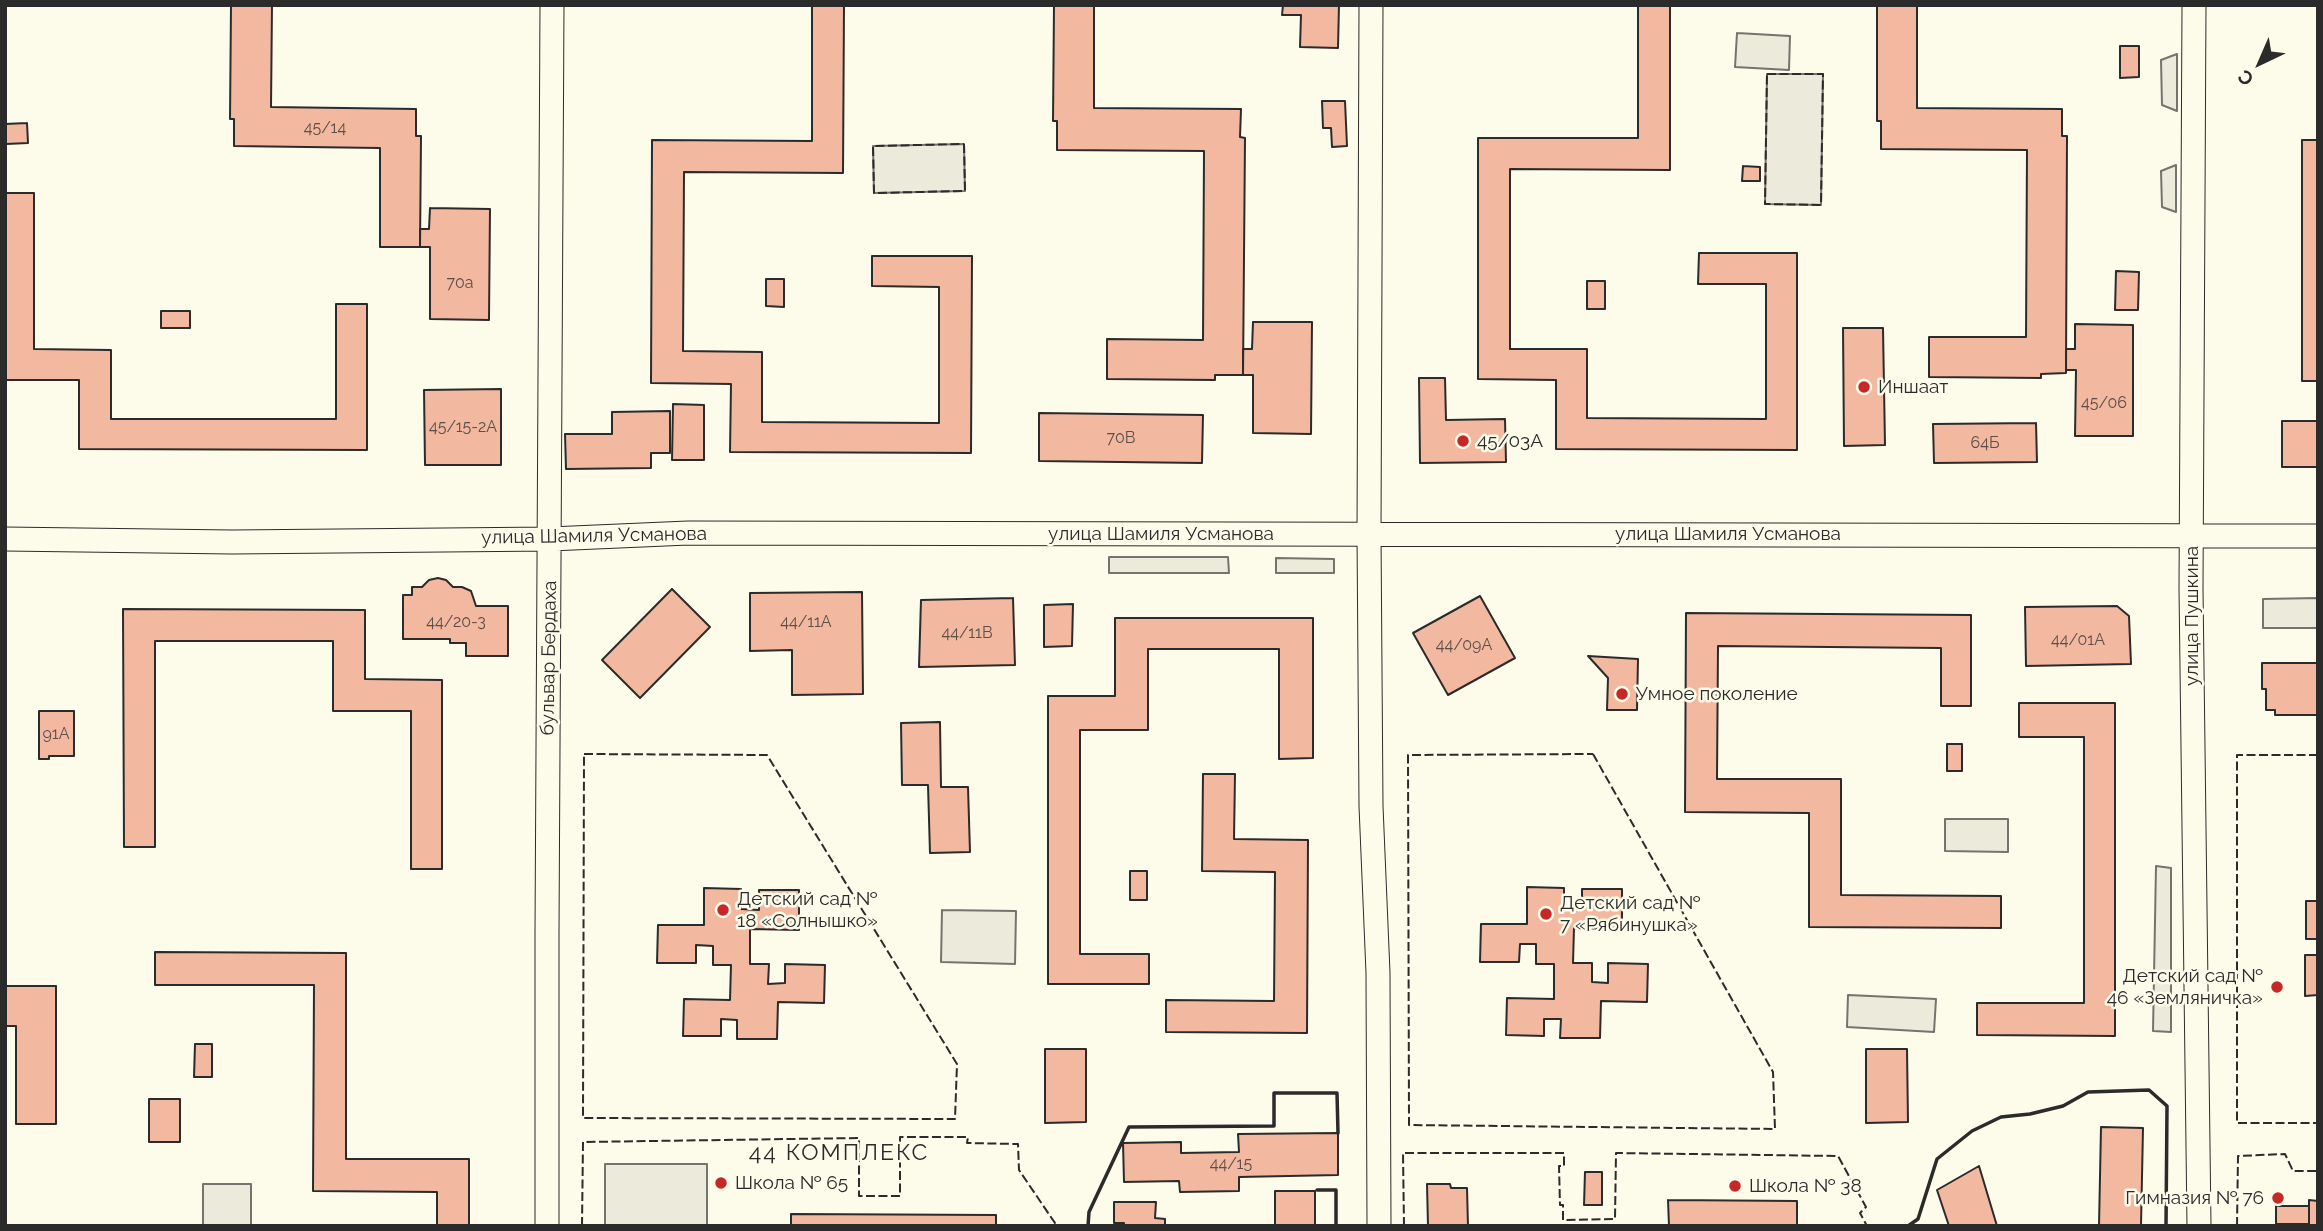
<!DOCTYPE html>
<html>
<head>
<meta charset="utf-8">
<style>
	body { margin:0 }
	#map { position:relative; width:2323px; height:1231px; overflow:hidden; background:#fdfbea; font-family:Raleway,sans-serif }
	canvas { display:block }
	.frame { position:absolute; inset:0; border:7px solid #2b2b2b; pointer-events:none }
	.north { position:absolute; left:2225px; top:28px; width:70px; height:70px; -webkit-text-stroke:5px #fdfbea; paint-order:stroke; rotate:224deg; font-size:19px; font-weight:700; line-height:28px; text-align:center; color:#2b2b2b }
	.north::after { content:''; display:block; margin:auto; width:24px; height:32px; background:#2b2b2b; clip-path:polygon(50% 0,100% 100%,50% 72%,0 100%) }
</style>
</head>
<body>
<div id="map">
<canvas width="2323" height="1231"></canvas>
<div class="frame"></div>
<div class="north">С</div>
</div>
<script>
const ctx = document.querySelector('canvas').getContext('2d');
ctx.lineJoin = 'round';
function paint(path, color) {
  ctx.fillStyle = color;
  ctx.fill(path, 'evenodd');
}
function toPath(rows) {
  const path = new Path2D();
  for (const r of rows) {
    path.moveTo(r[0], r[1]);
    for (let i = 2; i < r.length; i += 2) path.lineTo(r[i], r[i + 1]);
  }
  return path;
}
function stroke(path, color, width, dash) {
  ctx.strokeStyle = color;
  ctx.lineWidth = width;
  ctx.lineCap = dash ? 'butt' : 'round';
  ctx.setLineDash(dash || []);
  ctx.stroke(path);
}
function label(font, color, halo, rows, align = 'center') {
  ctx.font = font + ' Raleway,sans-serif';
  ctx.lineWidth = 5;
  ctx.setLineDash([]);
  ctx.textBaseline = 'middle';
  ctx.strokeStyle = halo;
  ctx.fillStyle = color;
  for (const [text, x, y, turn = 0] of rows) {
    ctx.save();
    ctx.translate(x, y);
    ctx.rotate((+turn || 0) * Math.PI / 180);
    ctx.textAlign = isNaN(turn) ? turn : align;
    if (halo) ctx.strokeText(text, 0, 0);
    ctx.fillText(text, 0, 0);
    ctx.restore();
  }
}
const green = toPath([
	[1737,33,1790,36,1789,70,1735,67,1737,33],
	[1767,74,1823,74,1821,205,1765,204,1767,74],
	[964,144,965,191,874,193,873,146,964,144],
	[1945,819,2008,819,2008,852,1945,851,1945,819],
	[942,910,1016,911,1015,964,941,962,942,910],
	[1848,995,1936,999,1934,1032,1847,1027,1848,995],
	[605,1164,707,1164,707,1226,605,1226,605,1164],
	[203,1184,251,1184,251,1226,203,1226,203,1184]
]);
paint(green, '#ecebdb');
stroke(green, '#74746e', 2);
const parking = toPath([
	[2177,54,2177,111,2162,105,2161,60,2177,54],
	[2176,165,2176,212,2162,207,2161,171,2176,165],
	[1109,557,1228,557,1229,573,1109,573,1109,557],
	[1276,558,1334,559,1334,573,1276,573,1276,558],
	[2318,598,2318,628,2263,628,2263,599,2318,598],
	[2156,866,2171,868,2171,1032,2153,1031,2156,866]
]);
paint(parking, '#eceadb');
stroke(parking, '#74746e', 2);
const building = toPath([
	[231,5,272,5,271,107,416,109,416,136,421,136,420,247,380,247,380,148,234,146,234,119,230,119,231,5],
	[812,5,844,5,843,173,684,172,683,351,762,352,762,422,939,423,939,287,872,286,872,256,972,256,971,453,730,452,731,384,651,383,652,140,812,141,812,5],
	[1054,5,1094,5,1094,108,1241,109,1240,137,1245,138,1243,375,1215,375,1215,380,1107,379,1107,339,1203,340,1204,151,1057,150,1057,121,1053,121,1054,5],
	[1283,5,1339,5,1338,48,1300,47,1301,15,1282,15,1283,5],
	[1638,5,1670,5,1670,170,1510,169,1510,349,1587,349,1587,418,1766,419,1766,284,1698,284,1699,253,1797,253,1797,450,1556,449,1556,380,1478,379,1478,138,1638,138,1638,5],
	[1877,5,1917,5,1917,108,2062,109,2062,136,2067,136,2066,373,2041,374,2041,378,1929,377,1929,337,2026,337,2027,150,1881,149,1881,121,1877,121,1877,5],
	[2120,46,2139,46,2139,77,2120,78,2120,46],
	[1322,101,1345,101,1347,146,1332,147,1331,128,1323,128,1322,101],
	[27,123,28,143,6,144,5,124,27,123],
	[2302,140,2318,140,2318,381,2302,381,2302,140],
	[1743,166,1760,167,1760,181,1742,181,1743,166],
	[5,193,34,193,34,349,111,350,111,419,336,419,336,304,367,304,367,450,79,449,79,380,5,380,5,193],
	[430,208,490,209,489,320,430,319,430,247,420,247,420,229,429,229,430,208],
	[2116,271,2139,272,2138,310,2115,310,2116,271],
	[766,279,784,279,784,307,766,306,766,279],
	[1587,281,1605,281,1605,309,1587,309,1587,281],
	[161,311,190,311,190,328,161,328,161,311],
	[1253,322,1312,322,1311,434,1253,433,1253,375,1243,375,1243,349,1252,349,1253,322],
	[2075,324,2133,325,2133,436,2075,436,2076,370,2066,370,2066,349,2075,349,2075,324],
	[1843,328,1883,328,1885,445,1844,446,1843,328],
	[1419,378,1445,378,1446,420,1505,419,1506,462,1420,463,1419,378],
	[501,389,501,465,425,465,424,390,501,389],
	[673,404,704,405,704,460,672,460,673,404],
	[670,411,670,453,651,453,651,468,566,469,565,434,612,434,612,412,670,411],
	[1039,413,1203,415,1202,463,1039,461,1039,413],
	[2282,421,2318,421,2318,467,2282,467,2282,421],
	[2036,423,2037,462,1934,463,1933,424,2036,423],
	[438,578,446,580,453,587,462,587,471,591,476,606,508,606,508,656,466,656,466,643,450,643,450,639,403,639,403,595,412,595,412,587,422,587,429,580,438,578],
	[672,589,710,627,640,698,602,660,672,589],
	[862,592,863,694,792,695,792,650,750,651,750,593,862,592],
	[1480,596,1515,658,1448,695,1413,633,1480,596],
	[1013,598,1015,665,919,667,921,600,1013,598],
	[1073,604,1072,646,1044,647,1044,605,1073,604],
	[2117,606,2129,616,2131,664,2026,666,2025,607,2117,606],
	[123,609,365,610,365,679,442,680,442,869,411,869,411,711,333,711,333,641,155,641,155,847,124,847,123,609],
	[1686,613,1971,615,1971,706,1941,706,1941,648,1718,646,1717,779,1841,779,1841,895,2001,896,2001,928,1809,927,1809,813,1685,812,1686,613],
	[1115,618,1313,618,1313,758,1279,759,1279,649,1148,649,1148,730,1080,730,1080,954,1149,954,1149,984,1048,984,1048,696,1115,696,1115,618],
	[1588,656,1638,659,1637,710,1607,710,1608,678,1588,656],
	[2262,663,2318,663,2318,715,2275,715,2275,710,2266,710,2266,689,2262,689,2262,663],
	[2019,703,2115,703,2115,1036,1977,1035,1977,1003,2084,1003,2084,737,2019,737,2019,703],
	[39,711,74,711,74,756,49,756,49,759,39,759,39,711],
	[940,722,941,787,968,787,970,852,930,853,928,785,902,785,901,723,940,722],
	[1947,744,1962,744,1962,771,1947,771,1947,744],
	[1203,774,1235,774,1234,839,1308,840,1307,1033,1166,1032,1166,1000,1274,1001,1275,872,1202,871,1203,774],
	[1130,871,1147,871,1147,900,1130,900,1130,871],
	[1527,887,1564,888,1564,908,1582,909,1582,889,1622,889,1622,929,1574,928,1573,963,1592,963,1592,982,1608,983,1608,963,1648,964,1647,1002,1601,1001,1600,1038,1560,1038,1561,1019,1544,1019,1544,1036,1506,1035,1507,998,1554,999,1554,964,1536,964,1536,944,1520,944,1519,962,1480,962,1481,924,1527,924,1527,887],
	[704,888,741,889,741,909,759,910,759,890,799,890,799,930,750,929,750,964,769,964,768,984,785,983,785,964,825,965,824,1003,778,1002,777,1039,737,1039,737,1020,721,1019,721,1036,683,1036,684,999,730,1000,731,965,713,965,713,946,696,945,696,963,657,963,658,925,704,925,704,888],
	[2306,901,2318,901,2318,939,2306,939,2306,901],
	[155,952,346,953,346,1159,469,1159,469,1226,437,1226,437,1192,313,1191,314,985,155,985,155,952],
	[2305,955,2318,955,2318,995,2305,996,2305,955],
	[5,986,56,986,56,1124,16,1124,16,1026,5,1026,5,986],
	[195,1044,212,1044,212,1077,194,1077,195,1044],
	[1045,1049,1086,1049,1086,1122,1045,1123,1045,1049],
	[1866,1049,1907,1049,1908,1122,1866,1123,1866,1049],
	[149,1099,180,1099,180,1142,149,1142,149,1099],
	[2101,1127,2143,1128,2141,1226,2099,1226,2101,1127],
	[1338,1133,1338,1175,1239,1177,1239,1191,1180,1192,1179,1181,1124,1182,1123,1143,1181,1142,1181,1153,1239,1152,1238,1134,1338,1133],
	[1979,1166,1997,1226,1949,1226,1937,1190,1979,1166],
	[1585,1172,1602,1172,1602,1205,1584,1205,1585,1172],
	[1427,1184,1450,1184,1451,1188,1467,1188,1468,1226,1428,1226,1427,1184],
	[1275,1191,1315,1191,1315,1226,1275,1226,1275,1191],
	[1668,1200,1797,1201,1797,1226,1669,1226,1668,1200],
	[2309,1200,2318,1201,2318,1226,2309,1226,2309,1200],
	[1114,1202,1156,1202,1155,1218,1165,1219,1165,1226,1124,1226,1124,1223,1114,1223,1114,1202],
	[2276,1206,2309,1206,2309,1224,2276,1224,2276,1206],
	[791,1214,996,1215,996,1226,791,1226,791,1214]
]);
paint(building, '#f2b8a0');
stroke(building, '#2b2b2b', 2);
const minor = toPath([
	[1371,5,1369,533,1371,806,1378,973,1379,1226],
	[2194,5,2191,588,2199,1226],
	[5,539,232,542,550,539,688,533,2318,536],
	[547,1226,547,931,552,5]
]);
stroke(minor, '#2b2b2b', 25);
stroke(minor, '#fdfbea', 23);
stroke(toPath([
	[1767,74,1823,74,1821,205,1765,204,1767,74],
	[964,144,965,191,874,193,873,146,964,144],
	[584,754,767,755,957,1064,955,1119,583,1118,584,754],
	[1593,754,1773,1072,1775,1129,1409,1125,1408,755,1593,754],
	[2318,755,2237,755,2237,1123,2318,1123],
	[582,1226,583,1142,859,1138,859,1196,900,1196,900,1137,968,1137,967,1143,1018,1144,1019,1170,1057,1226],
	[1404,1226,1403,1153,1564,1153,1564,1166,1559,1166,1560,1205,1563,1205,1563,1220,1615,1219,1616,1153,1838,1156,1866,1207,1860,1213,1867,1226],
	[2237,1226,2238,1156,2285,1154,2293,1171,2318,1171]
]), '#2b2b2b', 2, [9, 3.5]);
stroke(toPath([
	[1317,1190,1336,1190,1336,1226],
	[1088,1226,1089,1212,1129,1127,1274,1126,1274,1093,1337,1093,1338,1133],
	[1908,1226,1918,1219,1937,1159,1972,1131,2001,1117,2030,1114,2063,1106,2088,1092,2149,1090,2167,1106,2166,1226]
]), '#2b2b2b', 3.5);
for (const [x, y, r, color] of [
	[1864,387,7,"#c62828"],
	[1463,441,7,"#c62828"],
	[1622,694,7,"#c62828"],
	[723,910,7,"#c62828"],
	[1546,914,7,"#c62828"],
	[2277,987,7,"#c62828"],
	[721,1183,7,"#c62828"],
	[1735,1186,7,"#c62828"],
	[2278,1198,7,"#c62828"]
]) {
  const dot = new Path2D();
  dot.arc(x, y, r, 0, 2 * Math.PI);
  ctx.fillStyle = color;
  ctx.fill(dot);
  stroke(dot, '#fdfbea', 2.5);
}
label('16px', '#5d4e48', null, [
	["45/14",325,128],
	["70а",460,283],
	["45/06",2104,403],
	["45/15-2А",463,427],
	["70В",1121,438],
	["64Б",1985,443],
	["44/20-3",456,622],
	["44/11А",806,622],
	["44/11В",967,633],
	["44/01А",2078,640],
	["44/09А",1464,645],
	["91А",56,734],
	["44/15",1231,1164]
]);
label('19px', '#2b2b2b', '#fdfbea', [
	["Иншаат",1878,387],
	["45/03А",1477,441],
	["Умное поколение",1636,694],
	["Детский сад №",737,899],
	["18 «Солнышко»",737,921],
	["Детский сад №",1560,903],
	["7 «Рябинушка»",1560,925],
	["Детский сад №",2263,976,"right"],
	["46 «Земляничка»",2263,998,"right"],
	["Школа № 65",735,1183],
	["Школа № 38",1749,1186],
	["Гимназия № 76",2264,1198,"right"]
], 'left');
label('19px', '#2b2b2b', '#fdfbea', [
	["улица Шамиля Усманова",1161,534],
	["улица Шамиля Усманова",1728,534],
	["улица Шамиля Усманова",594,536,-1],
	["улица Пушкина",2192,616,-90],
	["бульвар Бердаха",549,658,-89]
]);
ctx.letterSpacing = '2px';
label('23px', '#2b2b2b', '#fdfbea', [
	["44 КОМПЛЕКС",839,1153]
]);
ctx.letterSpacing = '0px';
</script>
</body>
</html>
